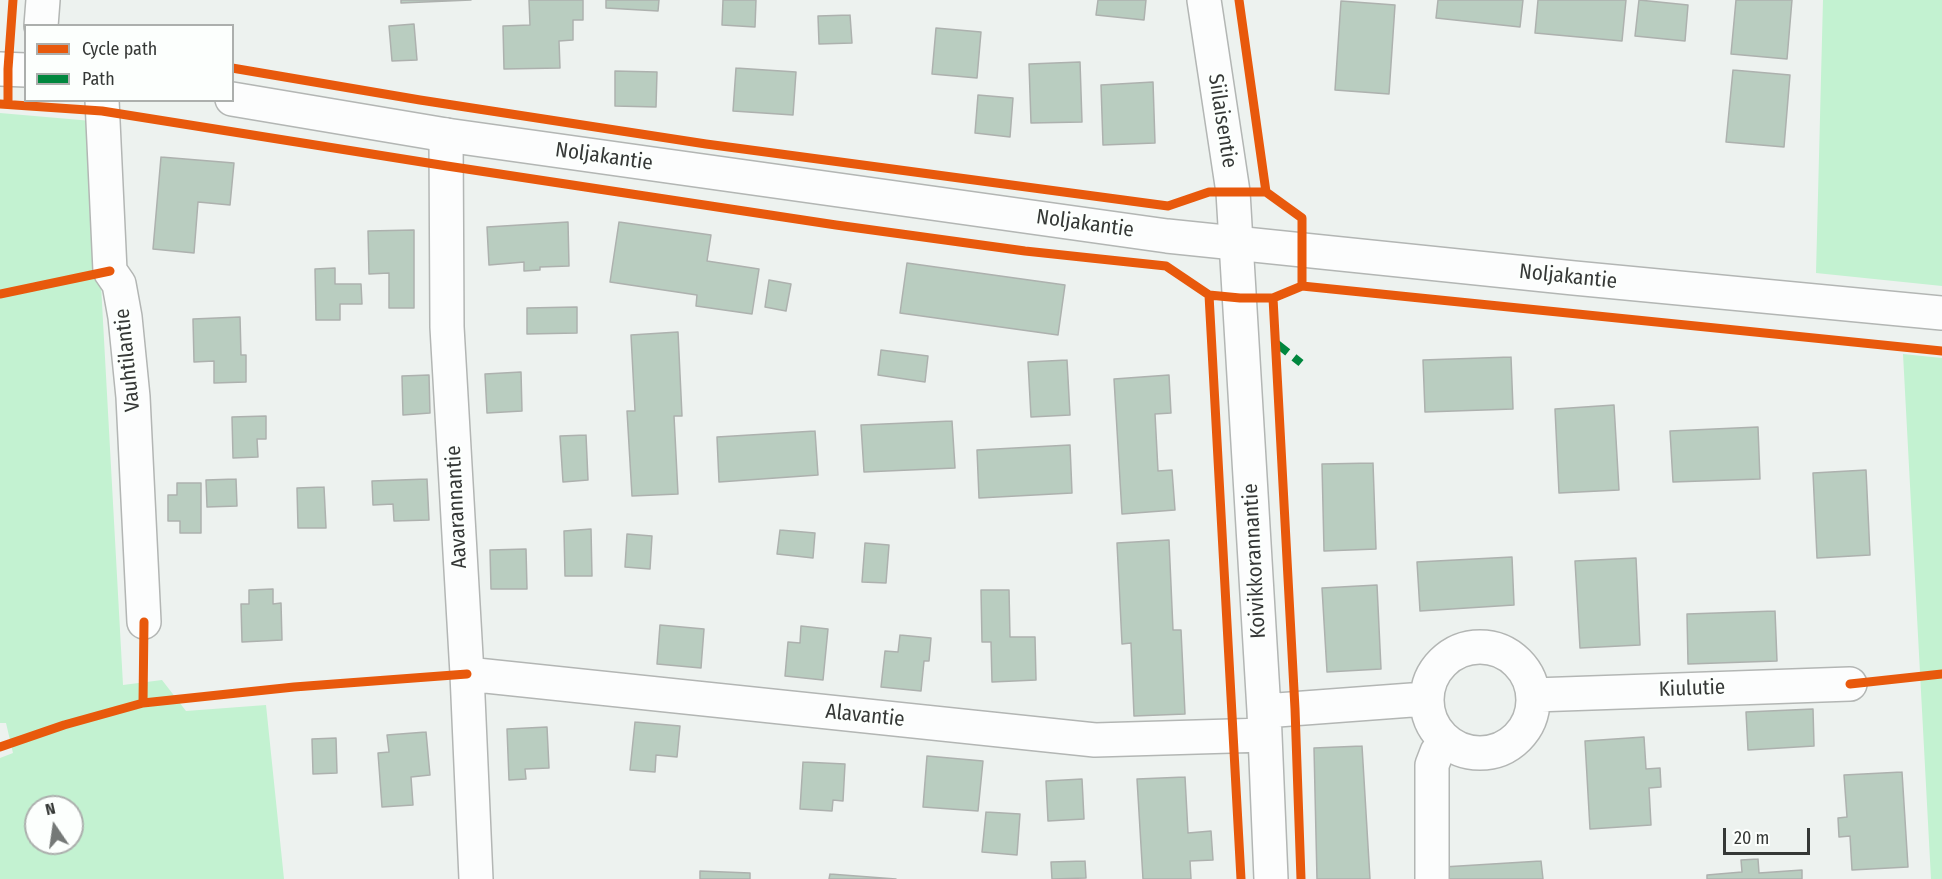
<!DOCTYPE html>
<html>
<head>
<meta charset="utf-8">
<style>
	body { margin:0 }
	#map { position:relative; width:1942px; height:879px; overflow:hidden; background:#edf2ef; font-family:"Fira Sans Condensed",sans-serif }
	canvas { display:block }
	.legend { position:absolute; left:24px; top:24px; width:210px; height:78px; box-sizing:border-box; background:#fcfffd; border:2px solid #acafad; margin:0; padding:8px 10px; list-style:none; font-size:18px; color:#353836 }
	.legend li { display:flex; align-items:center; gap:12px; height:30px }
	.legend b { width:30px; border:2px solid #acafad }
	.north { position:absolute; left:24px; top:795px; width:60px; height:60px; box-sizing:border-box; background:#fcfffd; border:2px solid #acafad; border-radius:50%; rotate:347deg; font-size:16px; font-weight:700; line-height:24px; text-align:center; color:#353836 }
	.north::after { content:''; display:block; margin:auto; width:21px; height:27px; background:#757977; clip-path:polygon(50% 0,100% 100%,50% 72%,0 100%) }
	.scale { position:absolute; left:1723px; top:828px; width:87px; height:27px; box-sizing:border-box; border:3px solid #353836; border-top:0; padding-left:8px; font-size:18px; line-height:21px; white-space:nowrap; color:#353836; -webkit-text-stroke:4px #fcfffd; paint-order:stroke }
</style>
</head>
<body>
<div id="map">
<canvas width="1942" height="879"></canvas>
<ul class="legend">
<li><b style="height:8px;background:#e8590c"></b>Cycle path</li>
<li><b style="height:8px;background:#00873e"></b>Path</li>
</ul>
<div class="north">N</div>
<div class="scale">20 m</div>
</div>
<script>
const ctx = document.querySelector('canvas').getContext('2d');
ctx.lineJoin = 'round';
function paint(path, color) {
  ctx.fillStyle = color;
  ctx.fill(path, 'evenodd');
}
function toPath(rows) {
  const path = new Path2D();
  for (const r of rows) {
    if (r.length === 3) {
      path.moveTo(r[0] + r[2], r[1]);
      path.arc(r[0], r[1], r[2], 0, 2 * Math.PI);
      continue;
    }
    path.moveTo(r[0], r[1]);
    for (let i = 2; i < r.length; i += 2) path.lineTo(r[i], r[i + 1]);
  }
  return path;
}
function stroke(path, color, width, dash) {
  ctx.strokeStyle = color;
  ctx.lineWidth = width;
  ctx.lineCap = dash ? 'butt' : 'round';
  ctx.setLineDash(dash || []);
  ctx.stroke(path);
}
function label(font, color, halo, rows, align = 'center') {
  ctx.font = font + ' "Fira Sans Condensed",sans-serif';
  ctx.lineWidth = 5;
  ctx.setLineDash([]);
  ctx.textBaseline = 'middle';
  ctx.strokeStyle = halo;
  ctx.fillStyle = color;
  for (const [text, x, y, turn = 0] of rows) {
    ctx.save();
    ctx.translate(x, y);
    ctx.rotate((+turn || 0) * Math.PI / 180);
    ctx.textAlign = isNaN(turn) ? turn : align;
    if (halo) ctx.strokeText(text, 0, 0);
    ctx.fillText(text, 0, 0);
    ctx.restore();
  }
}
paint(toPath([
	[1823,0,1942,0,1942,286,1816,273],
	[0,113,92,121,123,685,162,680,186,711,266,705,284,879,0,879,0,758,13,753,6,723,0,723],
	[36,807,72,807,72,843,36,843],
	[1903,354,1942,358,1942,879,1931,879]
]), '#c3f2d1');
const building = toPath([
	[401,0,471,0,401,3,401,0],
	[529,0,583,0,583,20,573,20,573,40,559,41,560,68,504,69,503,26,530,25,529,0],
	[606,0,659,0,658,11,606,8,606,0],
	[723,0,756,0,755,27,722,25,723,0],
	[1098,0,1146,0,1144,20,1096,15,1098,0],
	[1438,0,1523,0,1520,27,1436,18,1438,0],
	[1538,0,1626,0,1622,41,1535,33,1538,0],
	[1639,0,1688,5,1685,41,1635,36,1639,0],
	[1736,0,1792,0,1787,59,1731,54,1736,0],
	[1341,1,1395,5,1389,94,1335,90,1341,1],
	[850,15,852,43,819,44,818,16,850,15],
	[414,24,417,60,392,61,389,26,414,24],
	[936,28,981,32,977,78,932,74,936,28],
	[1080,62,1082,122,1031,123,1029,64,1080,62],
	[736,68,796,72,793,115,733,111,736,68],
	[1733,70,1790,75,1784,147,1726,142,1733,70],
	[615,71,657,72,656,107,615,106,615,71],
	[1153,82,1155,143,1103,145,1101,85,1153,82],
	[978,95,1013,98,1010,137,975,133,978,95],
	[161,157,234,163,230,205,198,202,194,253,153,249,161,157],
	[568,222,569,266,540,267,540,270,524,271,524,262,489,265,487,227,568,222],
	[619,222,711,235,707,261,759,269,752,314,696,306,697,295,610,282,619,222],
	[414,230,414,308,389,308,389,273,369,274,368,231,414,230],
	[907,263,1065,285,1058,335,900,313,907,263],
	[335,268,335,284,361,284,362,304,340,304,340,320,316,320,315,269,335,268],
	[769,280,791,284,786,311,765,307,769,280],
	[577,307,577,333,527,334,527,308,577,307],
	[240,317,241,355,246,355,246,382,214,383,214,361,194,362,193,319,240,317],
	[678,332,682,416,674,416,678,494,632,496,627,411,635,411,631,335,678,332],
	[881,350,928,356,925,382,878,375,881,350],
	[1511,357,1513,409,1425,412,1423,360,1511,357],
	[1067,360,1070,415,1031,417,1028,362,1067,360],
	[521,372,522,411,487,413,485,374,521,372],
	[429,375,430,413,403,415,402,376,429,375],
	[1169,375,1171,413,1155,414,1158,471,1172,470,1175,510,1122,514,1114,379,1169,375],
	[1614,405,1619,490,1559,493,1555,409,1614,405],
	[266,416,266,439,257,439,258,457,233,458,232,417,266,416],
	[952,421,955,468,864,472,861,425,952,421],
	[1758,427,1760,479,1673,482,1670,431,1758,427],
	[815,431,818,475,719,482,717,437,815,431],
	[586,435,588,480,563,482,560,436,586,435],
	[1070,445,1072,493,979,498,977,450,1070,445],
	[1373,463,1376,549,1324,551,1322,464,1373,463],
	[1866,470,1870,555,1817,558,1813,473,1866,470],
	[236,479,237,506,207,507,206,480,236,479],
	[427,479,429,520,394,521,393,504,373,505,372,481,427,479],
	[177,483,201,483,201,533,180,533,180,521,168,521,168,495,177,495,177,483],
	[324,487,326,528,298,528,297,488,324,487],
	[591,529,592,576,565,576,564,531,591,529],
	[780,530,815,533,813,558,777,554,780,530],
	[627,534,652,536,650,569,625,567,627,534],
	[1169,540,1173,630,1181,630,1185,714,1134,716,1131,643,1122,644,1117,543,1169,540],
	[865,543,889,545,886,583,862,582,865,543],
	[526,549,527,589,491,589,490,550,526,549],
	[1512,557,1514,605,1420,611,1417,562,1512,557],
	[1636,558,1640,645,1580,648,1575,561,1636,558],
	[1377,585,1381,669,1327,672,1322,588,1377,585],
	[273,589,273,604,281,603,282,640,242,642,241,604,249,604,249,590,273,589],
	[981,590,1009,590,1010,637,1035,637,1036,680,992,682,991,642,982,642,981,590],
	[1775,611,1777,661,1688,664,1687,614,1775,611],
	[660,625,704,629,701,668,657,664,660,625],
	[801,626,828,629,823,680,785,676,788,642,800,643,801,626],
	[900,635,931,638,929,661,924,661,921,691,881,687,885,651,898,652,900,635],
	[1813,709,1814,746,1748,750,1746,712,1813,709],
	[635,722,680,726,677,757,656,755,655,772,630,770,635,722],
	[547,727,549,768,525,769,526,779,509,780,507,729,547,727],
	[426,732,430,775,411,777,413,805,382,807,378,753,389,752,387,735,426,732],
	[1644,737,1646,769,1660,768,1661,787,1649,788,1651,825,1590,829,1585,741,1644,737],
	[336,738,337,773,313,774,312,739,336,738],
	[1362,746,1370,879,1317,879,1314,748,1362,746],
	[927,756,983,761,978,811,923,807,927,756],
	[803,762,845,764,843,801,833,800,832,811,800,809,803,762],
	[1902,772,1908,867,1852,870,1850,836,1839,837,1838,818,1847,817,1844,775,1902,772],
	[1185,777,1188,833,1211,831,1213,860,1190,861,1191,879,1143,879,1137,779,1185,777],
	[1082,779,1084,819,1048,821,1046,781,1082,779],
	[986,812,1020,814,1017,855,982,852,986,812],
	[1758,859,1759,873,1802,870,1802,879,1707,879,1707,875,1742,872,1741,860,1758,859],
	[1085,861,1086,878,1052,879,1051,862,1085,861],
	[1541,861,1543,879,1444,879,1443,867,1541,861],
	[700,871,750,873,750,879,700,879,700,871],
	[830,874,896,879,829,879,830,874]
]);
paint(building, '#b9cdc0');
stroke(building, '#adb1ae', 1.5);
const minor = toPath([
	[1204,0,1233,192,1264,711,1271,879],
	[41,26,43,0],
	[102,100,110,271,119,284,125,317,133,397,144,622],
	[446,135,447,327,467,674,476,879],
	[1480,700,53],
	[467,674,1095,740,1265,735],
	[1534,695,1850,684],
	[1264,711,1425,699],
	[1432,879,1432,765,1437,752,1446,741]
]);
const major = toPath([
	[0,69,26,70],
	[232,99,446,135,1167,236,1574,278,1942,313]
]);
stroke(minor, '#b3b6b4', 36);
stroke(major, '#b3b6b4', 36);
stroke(toPath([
	[0,294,80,277]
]), '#d9dada', 4, [6, 3]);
stroke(minor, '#fcfdfd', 33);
stroke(major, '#fcfdfd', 33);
stroke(toPath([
	[1276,343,1301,363]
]), '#00873e', 8, [15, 8]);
stroke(toPath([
	[1239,0,1266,192,1302,218,1302,286],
	[232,68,420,100,706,144,1168,206,1209,192,1266,192],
	[0,104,102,111,447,166,836,225,1025,251,1166,266,1209,295,1240,298,1273,298,1302,286,1942,351],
	[8,104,8,69,13,0],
	[0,294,110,271],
	[1209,295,1241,879],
	[1273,298,1295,709,1301,879],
	[1850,684,1942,674],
	[143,703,144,622],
	[0,747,64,725,143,703,294,687,467,674]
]), '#e8590c', 9);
label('21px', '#353836', '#fcfffd', [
	["Siilaisentie",1222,121,81],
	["Noljakantie",604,157,8],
	["Noljakantie",1085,224,8],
	["Noljakantie",1568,277,6],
	["Vauhtilantie",128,360,-96],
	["Aavarannantie",457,507,-93],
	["Koivikkorannantie",1255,561,-93],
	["Kiulutie",1692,689,-2],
	["Alavantie",865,716,6]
]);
</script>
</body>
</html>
